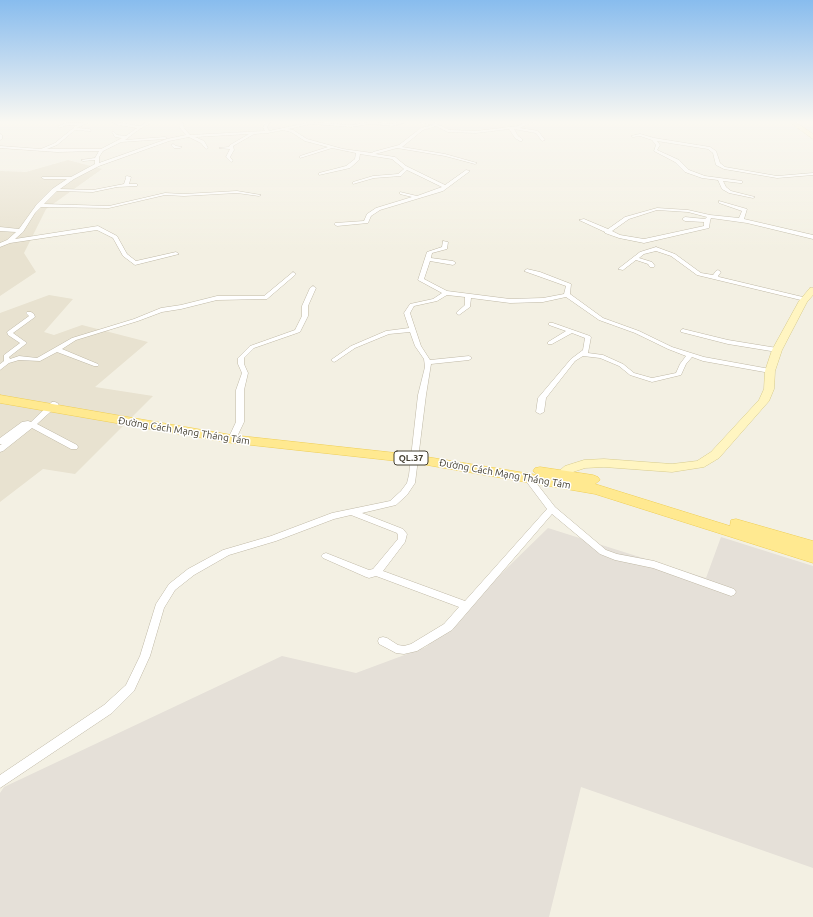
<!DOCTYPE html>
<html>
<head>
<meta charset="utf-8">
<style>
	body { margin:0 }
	canvas { display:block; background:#f3f0e3 }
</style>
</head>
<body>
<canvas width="813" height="917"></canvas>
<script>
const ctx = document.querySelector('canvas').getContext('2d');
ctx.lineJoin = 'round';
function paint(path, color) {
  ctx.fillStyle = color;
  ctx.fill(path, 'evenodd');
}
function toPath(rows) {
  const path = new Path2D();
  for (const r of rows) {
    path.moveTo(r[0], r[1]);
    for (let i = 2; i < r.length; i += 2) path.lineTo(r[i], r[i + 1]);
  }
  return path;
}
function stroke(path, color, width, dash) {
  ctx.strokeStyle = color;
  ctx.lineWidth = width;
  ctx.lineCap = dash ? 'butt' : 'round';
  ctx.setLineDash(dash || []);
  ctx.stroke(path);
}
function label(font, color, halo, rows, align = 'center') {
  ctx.font = font + ' Ubuntu,sans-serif';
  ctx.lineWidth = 3;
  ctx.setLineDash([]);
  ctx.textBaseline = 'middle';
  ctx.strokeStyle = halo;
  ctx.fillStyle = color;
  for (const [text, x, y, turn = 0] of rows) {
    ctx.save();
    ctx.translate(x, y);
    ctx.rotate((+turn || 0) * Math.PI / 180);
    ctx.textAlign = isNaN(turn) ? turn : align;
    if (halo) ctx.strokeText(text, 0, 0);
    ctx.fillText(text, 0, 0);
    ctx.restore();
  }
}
paint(toPath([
	[68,160,102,169,46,209,24,253,36,272,0,296,0,171,26,172],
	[49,295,73,299,44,332,54,335,82,325,148,342,95,387,153,396,75,474,43,469,0,502,0,313]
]), '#e8e2d0');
paint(toPath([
	[548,528,706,578,721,537,813,566,813,868,581,787,549,917,0,917,0,793,4,787,282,656,356,673,426,647]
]), '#e5e0d8');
const minor = toPath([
	[0,121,4,121,0,123,0,121],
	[87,121,92,121,77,128,90,129,91,131,75,130,57,145,47,149,101,149,122,138,115,137,112,132,114,132,117,135,126,136,137,128,117,125,111,121,140,126,145,123,145,121,149,121,148,125,141,128,125,140,165,137,167,138,165,139,121,142,103,151,99,157,99,163,167,139,186,135,180,128,180,124,175,121,180,121,183,123,184,128,190,135,265,131,263,127,267,121,271,121,267,127,269,131,311,122,351,125,371,122,393,124,403,121,409,121,393,126,371,124,351,127,311,124,288,129,293,130,307,139,343,149,372,153,373,152,399,145,421,128,433,125,415,121,431,121,449,130,476,131,518,126,525,122,535,121,520,128,538,131,545,140,542,141,536,133,514,129,518,136,522,139,522,141,520,141,515,138,509,129,476,133,448,132,436,126,423,130,402,147,445,154,477,163,475,164,445,156,397,148,375,154,395,157,406,166,445,185,466,170,470,171,443,191,380,210,371,216,368,223,337,226,334,224,335,223,364,221,367,214,376,208,412,197,400,194,400,192,417,196,442,187,407,170,401,176,374,178,353,184,353,182,373,176,398,174,404,169,392,159,360,154,359,160,350,168,319,175,319,173,346,166,355,159,356,153,332,148,300,158,300,156,328,147,305,141,291,132,283,130,268,133,254,134,233,146,234,150,230,157,233,161,231,162,226,157,230,149,219,148,229,147,230,145,249,134,195,137,204,141,208,148,206,149,201,143,189,137,169,141,99,166,74,179,60,189,93,190,124,184,126,178,125,177,127,176,131,177,129,184,137,184,137,186,117,187,93,192,57,191,44,204,109,206,165,193,184,194,237,191,261,195,259,196,237,193,184,196,165,195,109,208,41,207,35,213,23,232,15,239,98,226,117,236,127,254,136,261,176,252,179,254,135,265,123,256,113,238,97,230,10,243,0,247,0,243,7,240,16,232,0,231,0,227,19,229,37,204,52,189,67,179,44,179,42,178,42,177,71,177,95,164,95,160,83,161,81,160,95,158,99,151,57,152,0,148,0,146,41,149,55,143,77,125,67,125,59,128,58,126,66,123,82,123,87,121],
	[0,134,2,135,2,139,0,140,0,134],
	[640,134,654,138,710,147,716,151,720,163,725,167,777,176,813,173,813,175,777,178,724,169,716,165,713,153,708,149,657,141,660,145,657,150,679,160,689,170,705,176,742,181,742,183,740,183,723,181,726,187,731,191,755,197,753,198,729,193,722,189,718,180,702,178,685,172,675,162,654,151,656,145,652,140,640,136,633,137,631,136,640,134],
	[173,144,176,146,182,147,180,148,174,148,171,145,173,144],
	[719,201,747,209,744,219,813,235,813,239,747,223,711,218,710,221,709,228,644,243,619,238,605,233,605,232,579,220,584,219,608,229,625,217,657,208,688,210,710,215,739,218,742,211,719,203,719,201],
	[657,210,688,212,707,217,705,219,685,217,682,219,685,221,704,222,704,226,644,239,620,235,612,231,629,219,657,210],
	[443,241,448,242,447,249,432,253,431,258,453,261,456,263,453,265,430,261,424,279,447,291,510,299,543,298,564,294,566,286,524,271,527,269,540,272,571,284,570,294,603,318,639,331,672,347,704,357,770,369,773,371,770,373,703,361,692,357,686,364,681,375,652,382,630,375,619,366,600,358,583,356,575,361,546,398,544,412,540,414,536,412,538,398,571,359,583,350,585,338,572,333,552,344,548,344,548,342,566,331,549,325,549,323,553,323,590,336,591,337,588,353,603,355,623,364,634,373,652,378,676,373,680,364,686,356,668,349,635,333,599,320,566,297,543,302,510,303,471,298,470,307,459,315,456,313,465,305,465,297,447,295,437,301,414,306,410,313,421,346,430,360,469,356,472,358,469,360,431,364,426,395,415,483,407,495,396,505,362,513,403,529,407,534,405,542,383,571,465,601,547,509,523,477,527,474,530,475,555,507,606,550,617,554,654,561,734,589,736,592,734,595,731,596,653,568,615,560,600,554,552,514,452,630,417,651,404,654,396,653,379,644,378,641,379,638,383,637,387,638,398,645,404,646,411,644,444,624,459,607,376,576,369,578,366,577,323,558,321,556,323,554,326,553,369,570,373,569,398,539,398,535,397,533,351,515,334,519,276,541,229,555,194,575,175,590,164,608,150,656,134,691,112,713,0,788,0,775,104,705,126,685,140,656,156,604,169,584,188,569,223,550,271,536,332,513,390,501,401,491,407,483,409,475,418,395,425,367,424,359,415,346,410,332,389,334,355,348,336,361,334,362,331,360,351,346,386,331,409,328,404,313,410,304,433,299,442,293,418,280,427,252,442,247,443,241],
	[656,247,675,254,701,273,713,275,716,271,718,270,721,272,718,276,719,277,807,298,808,299,805,301,697,275,671,256,656,251,644,254,639,258,652,262,655,266,654,267,650,267,648,264,636,260,623,270,618,269,640,252,656,247],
	[293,272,296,274,295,275,267,299,217,300,181,309,162,312,138,321,76,340,62,349,98,364,99,365,98,366,94,366,57,352,40,361,19,360,9,363,0,370,0,364,4,361,4,355,20,343,8,335,7,332,29,316,26,313,27,312,31,312,34,314,35,317,13,333,27,343,9,357,10,359,19,356,37,358,72,338,134,319,161,308,181,305,217,296,264,296,293,272],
	[313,286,316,288,308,306,308,316,300,332,254,348,244,358,244,364,248,373,244,390,244,422,235,441,229,441,228,439,236,422,236,390,242,373,238,364,238,358,250,346,295,330,302,316,302,306,310,288,313,286],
	[683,329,728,340,777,348,780,350,777,352,728,344,681,332,681,330,683,329],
	[52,402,55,402,59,404,37,424,77,445,78,447,77,449,71,449,32,428,3,451,0,452,0,445,2,444,0,444,0,438,22,422,28,421,31,422,52,402]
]);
const secondary = toPath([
	[788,121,794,121,813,134,813,139,788,121],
	[810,288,813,288,813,295,807,302,782,350,775,371,774,389,769,401,719,458,704,467,672,472,604,467,585,468,573,472,568,476,564,485,556,485,554,482,559,471,565,466,584,460,604,459,672,464,697,461,711,452,759,400,764,389,765,371,772,350,799,301,810,288]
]);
const primary = toPath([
	[0,395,232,435,415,455,538,475,533,471,535,468,540,467,593,475,598,477,600,480,595,484,730,526,731,520,736,519,813,541,813,563,595,494,415,463,232,443,0,403,0,395]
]);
stroke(minor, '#bfb8a5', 1);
stroke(secondary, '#d7cb8e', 1);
stroke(primary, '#efce55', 1);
paint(minor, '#fff');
paint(secondary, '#fff5c1');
paint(primary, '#ffe990');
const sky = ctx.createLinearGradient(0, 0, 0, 249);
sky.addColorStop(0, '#88bcee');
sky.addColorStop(0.49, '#faf8f2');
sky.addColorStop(1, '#faf8f200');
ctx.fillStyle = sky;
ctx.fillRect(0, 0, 813, 249);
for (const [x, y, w] of [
	[411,458,34]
]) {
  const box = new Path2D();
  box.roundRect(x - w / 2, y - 7, w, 14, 3);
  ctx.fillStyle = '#fff';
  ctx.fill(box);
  stroke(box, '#454032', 1);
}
label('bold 9px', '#454032', null, [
	["QL.37",411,458]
]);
label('10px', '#454032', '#fff', [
	["Đường Cách Mạng Tháng Tám",184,431,9],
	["Đường Cách Mạng Tháng Tám",505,474,10]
]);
</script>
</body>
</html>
